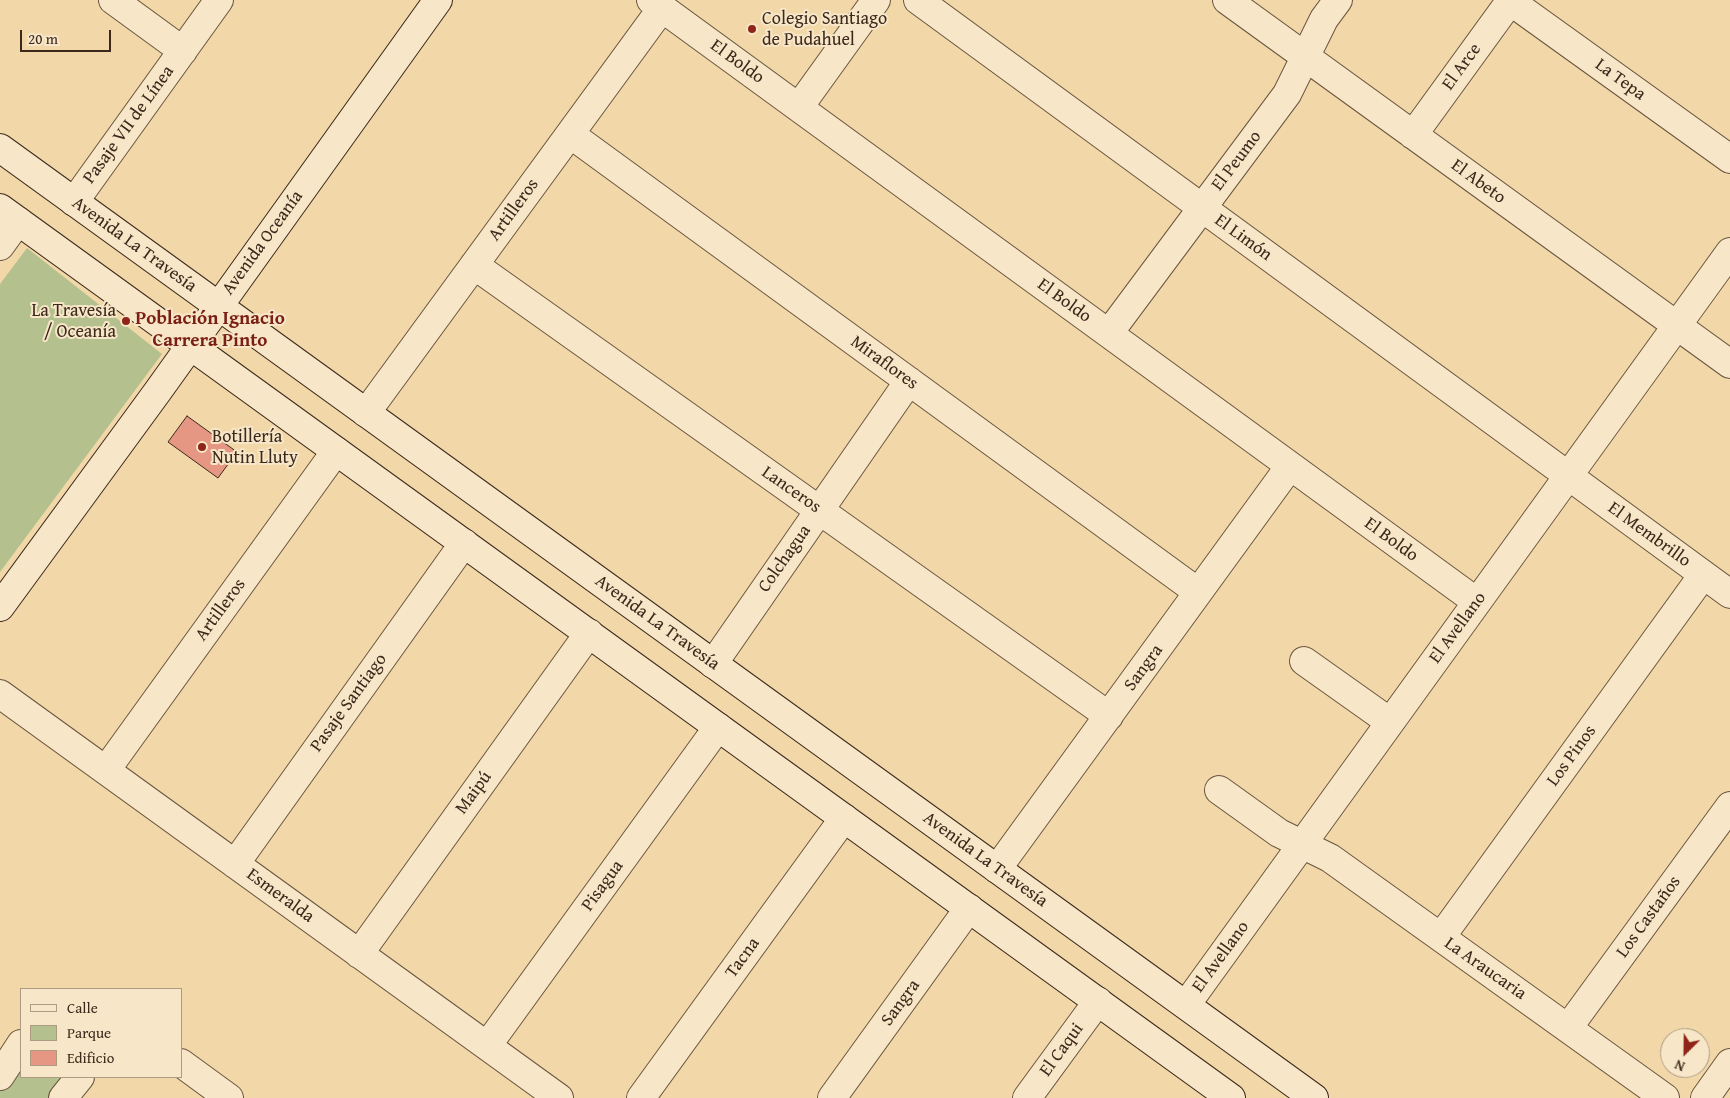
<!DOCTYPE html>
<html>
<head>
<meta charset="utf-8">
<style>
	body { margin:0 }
	#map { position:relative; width:1730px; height:1098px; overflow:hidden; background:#f2d8a9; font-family:"Gentium Book Plus",serif }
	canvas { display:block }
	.legend { position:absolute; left:20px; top:988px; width:162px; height:90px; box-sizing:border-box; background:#f7e6c7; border:1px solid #ac9a83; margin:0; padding:6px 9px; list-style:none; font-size:15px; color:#3c291c }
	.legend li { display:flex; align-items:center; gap:10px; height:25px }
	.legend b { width:25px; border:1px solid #ac9a83 }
	.north { position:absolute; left:1660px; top:1028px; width:50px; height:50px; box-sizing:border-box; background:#f7e6c7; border:1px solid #ac9a83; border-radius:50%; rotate:203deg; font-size:14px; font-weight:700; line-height:20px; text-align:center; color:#3c291c }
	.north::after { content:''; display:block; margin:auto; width:18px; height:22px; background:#8f2418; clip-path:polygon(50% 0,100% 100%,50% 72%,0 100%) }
	.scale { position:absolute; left:20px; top:30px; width:91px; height:22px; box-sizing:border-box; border:2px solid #3c291c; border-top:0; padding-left:6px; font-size:15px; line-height:18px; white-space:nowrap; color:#3c291c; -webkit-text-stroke:4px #f7e6c7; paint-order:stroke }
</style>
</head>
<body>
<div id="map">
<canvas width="1730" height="1098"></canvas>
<ul class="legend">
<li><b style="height:6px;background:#f7e6c7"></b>Calle</li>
<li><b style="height:14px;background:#b4c08d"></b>Parque</li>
<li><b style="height:14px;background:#e59783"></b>Edificio</li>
</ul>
<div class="north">N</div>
<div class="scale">20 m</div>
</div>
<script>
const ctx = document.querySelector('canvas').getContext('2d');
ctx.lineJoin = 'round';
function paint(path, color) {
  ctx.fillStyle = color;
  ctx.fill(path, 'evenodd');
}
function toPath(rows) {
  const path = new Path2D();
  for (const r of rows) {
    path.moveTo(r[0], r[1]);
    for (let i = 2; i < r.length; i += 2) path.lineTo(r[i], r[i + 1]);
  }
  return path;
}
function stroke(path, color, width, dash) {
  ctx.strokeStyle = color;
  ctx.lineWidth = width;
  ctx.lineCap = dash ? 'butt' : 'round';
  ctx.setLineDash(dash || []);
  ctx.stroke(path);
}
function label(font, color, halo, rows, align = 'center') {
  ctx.font = font + ' "Gentium Book Plus",serif';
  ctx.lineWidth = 4;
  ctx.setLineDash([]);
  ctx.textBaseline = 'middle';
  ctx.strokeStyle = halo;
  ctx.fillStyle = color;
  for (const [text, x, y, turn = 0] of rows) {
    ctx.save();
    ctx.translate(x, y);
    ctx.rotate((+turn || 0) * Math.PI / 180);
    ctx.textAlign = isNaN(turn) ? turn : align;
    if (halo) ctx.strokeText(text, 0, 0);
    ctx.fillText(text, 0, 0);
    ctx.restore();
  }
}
paint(toPath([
	[27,248,162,354,0,572,0,284],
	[21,1049,21,1077,67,1077,52,1098,0,1098,0,1087]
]), '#b4c08d');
const building = toPath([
	[187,416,237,452,218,478,168,442,187,416]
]);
paint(building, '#e59783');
stroke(building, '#3c291c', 1);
const street = toPath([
	[113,0,183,51],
	[651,0,1477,602],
	[918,0,1730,594],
	[1227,0,1730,364],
	[1510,1,1730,159],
	[799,107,876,0],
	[570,134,1198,592],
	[1413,135,1511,0],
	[74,202,219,0],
	[0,246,18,221],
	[474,265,1109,716],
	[1109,333,1287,94,1324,19,1338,0],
	[366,413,662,8],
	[1304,661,1390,722],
	[713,664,909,381],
	[0,694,559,1098],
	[106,770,336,451],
	[1219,790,1279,833,1330,858,1665,1098],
	[235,864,464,543],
	[997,869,1290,466],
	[1441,937,1703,575],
	[359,954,589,633],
	[1186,1005,1730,252],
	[1568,1028,1730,806],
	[487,1046,718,727],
	[181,1063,229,1098],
	[0,1076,21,1044],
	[63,1098,80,1077],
	[641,1098,844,818],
	[832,1098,969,908],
	[1027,1098,1098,1001],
	[1705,1098,1730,1063]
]);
const secondary = toPath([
	[0,148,1314,1098],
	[0,208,1231,1098],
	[0,607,158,391,438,0]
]);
stroke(street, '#6a553f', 30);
stroke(secondary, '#3c291c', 30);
stroke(street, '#f7e6c7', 28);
stroke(secondary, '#f7e6c7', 28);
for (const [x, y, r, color] of [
	[752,29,5,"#8f2418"],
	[126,321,5,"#8f2418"],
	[202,447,5,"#8f2418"]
]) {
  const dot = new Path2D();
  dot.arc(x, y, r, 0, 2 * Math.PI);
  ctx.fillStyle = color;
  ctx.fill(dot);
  stroke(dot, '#f7e6c7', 2);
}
label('18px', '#3c291c', '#f7e6c7', [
	["Colegio Santiago",762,19],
	["de Pudahuel",762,40],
	["La Travesía",116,311,"right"],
	["/ Oceanía",116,332,"right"],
	["Botillería",212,437],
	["Nutin Lluty",212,458]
], 'left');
label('18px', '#3c291c', '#f7e6c7', [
	["El Boldo",737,62,36],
	["El Arce",1462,67,-54],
	["La Tepa",1620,80,36],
	["Pasaje VII de Línea",129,125,-54],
	["El Peumo",1237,161,-53],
	["El Abeto",1478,182,36],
	["Artilleros",514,210,-54],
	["El Limón",1243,238,36],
	["Avenida Oceanía",263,243,-54],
	["Avenida La Travesía",134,245,36],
	["El Boldo",1064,301,36],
	["Miraflores",884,363,36],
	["Lanceros",791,490,35],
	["El Membrillo",1649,535,36],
	["El Boldo",1391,540,36],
	["Colchagua",785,559,-55],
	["Artilleros",221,610,-54],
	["Avenida La Travesía",657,623,36],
	["El Avellano",1458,628,-54],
	["Sangra",1144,668,-54],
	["Pasaje Santiago",349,703,-54],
	["Los Pinos",1572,756,-54],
	["Maipú",474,793,-54],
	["Avenida La Travesía",985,860,36],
	["Pisagua",603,886,-54],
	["Esmeralda",280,896,36],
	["Los Castaños",1649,917,-54],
	["El Avellano",1221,957,-54],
	["Tacna",743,958,-54],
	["La Araucaria",1485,969,35],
	["Sangra",901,1003,-54],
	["El Caqui",1062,1050,-54]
]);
label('bold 19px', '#7a1f14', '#f7e6c7', [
	["Población Ignacio",210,319],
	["Carrera Pinto",210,341]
]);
</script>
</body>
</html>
